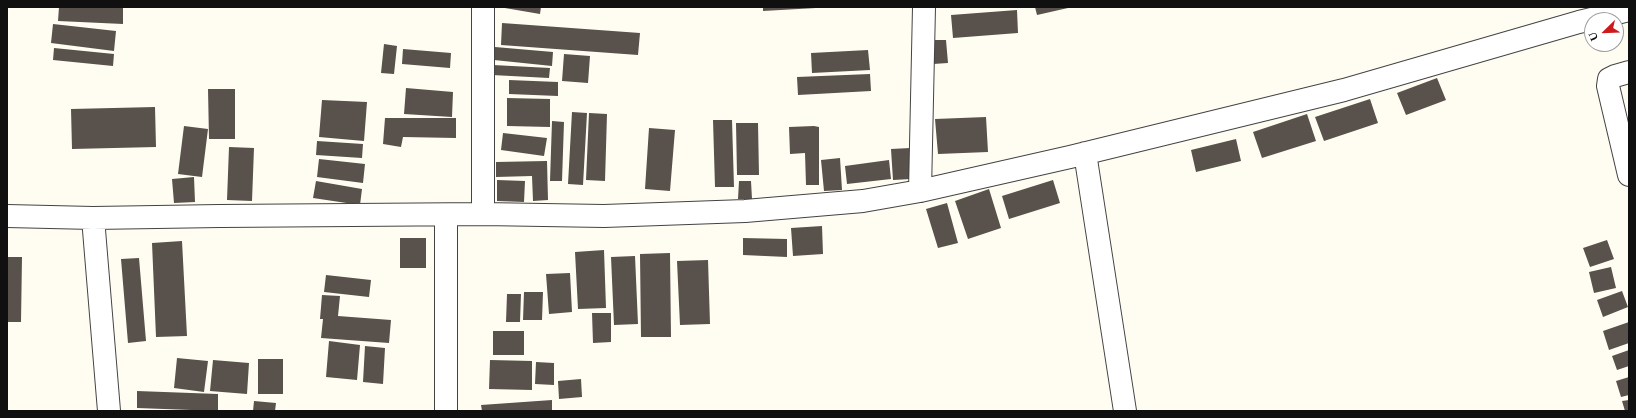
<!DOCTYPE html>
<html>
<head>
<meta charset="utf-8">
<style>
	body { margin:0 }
	#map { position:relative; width:1636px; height:418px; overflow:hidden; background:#fffdf2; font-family:Spectral,serif }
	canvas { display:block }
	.frame { position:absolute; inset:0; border:8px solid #101010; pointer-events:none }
	.north { position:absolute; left:1584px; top:12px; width:40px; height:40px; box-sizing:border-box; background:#fff; border:1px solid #9f9f9f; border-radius:50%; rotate:247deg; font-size:11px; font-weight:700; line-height:16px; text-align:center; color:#101010 }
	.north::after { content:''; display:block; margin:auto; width:14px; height:18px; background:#ce1a1b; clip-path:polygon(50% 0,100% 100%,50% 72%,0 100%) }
</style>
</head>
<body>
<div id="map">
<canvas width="1636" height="418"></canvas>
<div class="frame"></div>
<div class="north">U</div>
</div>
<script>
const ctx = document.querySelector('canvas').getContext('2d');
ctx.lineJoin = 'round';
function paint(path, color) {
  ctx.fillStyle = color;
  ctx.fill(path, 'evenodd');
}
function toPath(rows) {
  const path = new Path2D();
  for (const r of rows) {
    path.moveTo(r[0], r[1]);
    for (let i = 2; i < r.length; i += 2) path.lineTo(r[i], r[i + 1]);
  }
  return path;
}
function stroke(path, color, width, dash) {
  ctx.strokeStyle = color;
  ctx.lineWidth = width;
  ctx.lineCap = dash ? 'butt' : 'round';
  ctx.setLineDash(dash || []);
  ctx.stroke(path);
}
paint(toPath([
	[59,7,123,8,123,24,58,21],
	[499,7,541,7,540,14],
	[763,7,816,7,816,8,763,11],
	[1035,7,1068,7,1068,8,1037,15],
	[1017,10,1018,33,953,38,951,15],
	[502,23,640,33,638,55,501,45],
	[53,24,116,31,114,51,51,43],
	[932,40,946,40,948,63,933,64],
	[384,44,397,46,394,74,381,73],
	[495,47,553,52,552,66,494,60],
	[54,48,114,54,113,66,53,60],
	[403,49,451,53,450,68,402,64],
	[868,50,870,70,812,73,811,53],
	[564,54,590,56,588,83,562,81],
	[493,65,550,68,549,78,492,75],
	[870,74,871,91,798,95,797,77],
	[1437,78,1446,100,1406,115,1397,93],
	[509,80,558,82,558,96,509,94],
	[406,88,453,92,452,117,404,114],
	[208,89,235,89,235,139,209,139],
	[507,98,550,99,550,127,507,126],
	[1370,99,1378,123,1324,141,1315,117],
	[322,100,367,102,364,141,319,137],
	[155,107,156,147,72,149,71,109],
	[572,112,587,113,583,185,568,184],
	[589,113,607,114,605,181,586,180],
	[1307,114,1316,141,1262,158,1253,132],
	[986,117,988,152,938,154,935,119],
	[385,118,456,118,456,138,403,137,401,147,383,144],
	[713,120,732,120,734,187,715,187],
	[552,121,564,122,562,181,550,181],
	[736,123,758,123,759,175,737,175],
	[184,126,208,129,202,177,178,174],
	[814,126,819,127,819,185,806,185,805,153,790,154,789,127],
	[649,128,675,130,670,191,645,189],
	[503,133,547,138,544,156,501,150],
	[1236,139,1241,161,1196,172,1191,150],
	[317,141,363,144,362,158,316,155],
	[229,147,254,148,252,201,227,200],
	[910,148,911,179,893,180,891,149],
	[840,158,842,190,824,191,821,160],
	[319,159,365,164,363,183,317,177],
	[889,160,891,179,847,184,845,166],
	[547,161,548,200,533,201,532,176,496,177,496,162],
	[194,177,195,202,174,203,172,179],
	[497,180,525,181,524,202,497,201],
	[1053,180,1060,203,1009,219,1002,196],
	[316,181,362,189,360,205,313,198],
	[739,181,751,181,752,199,738,199],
	[989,189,1001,228,968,239,955,201],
	[947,203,958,243,938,248,926,209],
	[822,226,823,254,793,256,791,228],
	[400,238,426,238,426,268,400,268],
	[743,238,787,239,787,257,743,255],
	[1607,240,1614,259,1590,267,1583,248],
	[182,241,187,336,156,337,152,243],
	[604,250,606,308,578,309,575,252],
	[670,253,671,337,641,337,640,254],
	[635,256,638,324,614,325,611,257],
	[7,257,22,257,21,322,7,322],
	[139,258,146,341,128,343,121,259],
	[708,260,710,324,680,325,677,261],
	[1611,267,1616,288,1594,293,1589,272],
	[570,273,572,312,549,314,546,274],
	[326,275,371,280,369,297,324,292],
	[1622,291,1628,307,1603,317,1597,300],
	[524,292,543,292,542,320,523,320],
	[507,294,521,294,520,322,506,322],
	[322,295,340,296,338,316,391,320,389,343,321,338,323,319,320,319],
	[592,313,611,313,611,342,593,343],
	[1629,322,1629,343,1609,350,1603,331],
	[493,331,524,331,524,355,493,355],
	[329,341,360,345,357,380,326,377],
	[365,346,385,348,383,384,363,382],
	[1629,350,1629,366,1617,370,1612,356],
	[177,358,208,361,204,392,174,388],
	[258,359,283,359,283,394,258,394],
	[213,360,249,363,247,394,210,391],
	[490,360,532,361,532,390,489,389],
	[536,362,554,363,554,385,535,384],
	[1629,377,1629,395,1621,397,1616,381],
	[581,379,582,397,559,399,558,381],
	[137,391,218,394,218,411,137,408],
	[552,400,552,411,482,411,481,405],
	[1629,400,1629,411,1625,411,1622,401],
	[254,401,276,403,275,411,253,411]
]), '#59514b');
const minor = toPath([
	[1629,72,1615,76,1609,79,1608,86,1629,175],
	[1085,153,1125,411],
	[920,191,924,7],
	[483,214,483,7],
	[7,216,93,218,220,216,483,214,604,216,745,211,863,201,920,191,1070,157,1344,90,1579,22,1629,10],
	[446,216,446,411],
	[93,218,109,411]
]);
stroke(minor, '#434343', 24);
stroke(minor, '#fff', 22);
</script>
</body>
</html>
